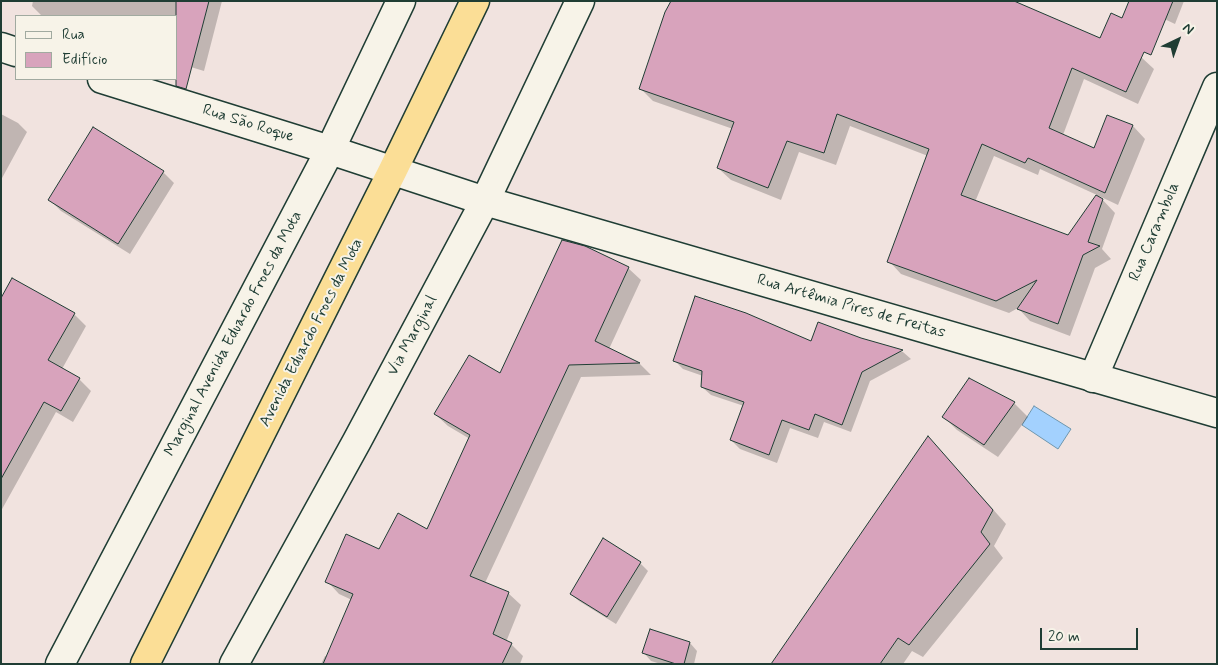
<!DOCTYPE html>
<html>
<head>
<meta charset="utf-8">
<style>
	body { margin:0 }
	#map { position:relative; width:1218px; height:665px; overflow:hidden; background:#f1e3df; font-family:Mynerve,sans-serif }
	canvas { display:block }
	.frame { position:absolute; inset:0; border:2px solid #1f3d34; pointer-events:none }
	.legend { position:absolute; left:15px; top:15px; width:162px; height:65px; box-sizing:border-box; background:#f7f3e8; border:1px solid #a1aaa0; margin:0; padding:6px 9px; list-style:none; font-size:15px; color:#1f3d34 }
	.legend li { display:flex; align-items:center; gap:10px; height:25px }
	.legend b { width:25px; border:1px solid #a1aaa0 }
	.north { position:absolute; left:1153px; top:15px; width:50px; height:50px; -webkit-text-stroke:4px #f7f3e8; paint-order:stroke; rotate:42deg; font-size:14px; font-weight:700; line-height:20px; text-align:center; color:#1f3d34 }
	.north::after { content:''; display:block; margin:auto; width:18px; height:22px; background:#1f3d34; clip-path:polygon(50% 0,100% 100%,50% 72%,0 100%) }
	.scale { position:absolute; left:1040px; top:628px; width:98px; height:22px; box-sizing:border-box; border:2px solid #1f3d34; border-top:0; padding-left:6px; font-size:15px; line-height:18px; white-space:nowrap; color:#1f3d34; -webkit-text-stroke:4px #f7f3e8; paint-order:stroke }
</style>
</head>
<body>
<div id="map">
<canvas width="1218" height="665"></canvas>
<div class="frame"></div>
<ul class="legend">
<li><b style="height:6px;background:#f7f3e8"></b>Rua</li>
<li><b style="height:14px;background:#d8a3bc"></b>Edifício</li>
</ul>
<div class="north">N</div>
<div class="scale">20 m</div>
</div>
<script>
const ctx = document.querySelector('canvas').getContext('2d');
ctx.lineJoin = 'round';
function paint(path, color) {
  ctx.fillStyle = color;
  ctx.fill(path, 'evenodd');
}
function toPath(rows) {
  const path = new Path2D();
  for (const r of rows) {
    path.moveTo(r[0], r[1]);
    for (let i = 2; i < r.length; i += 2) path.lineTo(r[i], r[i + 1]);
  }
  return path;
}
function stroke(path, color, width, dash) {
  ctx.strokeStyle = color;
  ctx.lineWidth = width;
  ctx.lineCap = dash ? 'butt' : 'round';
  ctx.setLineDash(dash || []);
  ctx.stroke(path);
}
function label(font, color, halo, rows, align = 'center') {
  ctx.font = font + ' Mynerve,sans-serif';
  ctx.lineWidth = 4;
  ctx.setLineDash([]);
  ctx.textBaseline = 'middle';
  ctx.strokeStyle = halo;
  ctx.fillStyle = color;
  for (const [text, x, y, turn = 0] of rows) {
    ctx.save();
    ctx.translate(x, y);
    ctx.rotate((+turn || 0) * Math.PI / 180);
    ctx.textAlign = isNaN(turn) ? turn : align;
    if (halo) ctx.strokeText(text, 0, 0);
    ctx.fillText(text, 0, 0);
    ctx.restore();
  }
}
const water = toPath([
	[1034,406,1071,429,1058,449,1022,425,1034,406]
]);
paint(water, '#a3d1fe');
stroke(water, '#6e96ad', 1);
paint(toPath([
	[33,1,222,1,204,71,184,65,176,16,42,16,32,6],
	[1126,1,1184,1,1175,24],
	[1141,57,1154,69,1138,104,1084,79,1063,135,1094,149,1107,117,1133,126,1145,139,1118,205,1099,196,1115,213,1102,249,1111,259,1095,268,1070,336,1030,321,1018,308,1009,313,901,274,889,261,928,156,850,126,836,165,799,152,781,200,731,180,718,168,733,129,653,101,641,89],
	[994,156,1038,175,1040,169,1097,195,1069,236,975,202],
	[1,114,18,123,27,132,1,180],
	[163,172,174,183,130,254,61,211,50,200],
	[628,268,641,280,609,349,640,364,651,375,581,377,485,583,508,593,521,605,506,642,511,644,523,656,520,664,321,664,325,656,327,656,352,600,339,594,327,581,379,550,427,530,470,439,448,426,435,414,500,375],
	[1,300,74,314,86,326,62,369,79,379,91,391,73,422,56,412,1,511],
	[860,339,903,352,911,359,870,381,851,432,824,422,818,438,790,428,777,463,740,449,731,440,744,406,711,395,702,387,703,376,683,369,674,360,811,343],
	[969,380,1014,403,1028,417,998,457,957,430,944,417],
	[942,452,1006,524,994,546,1003,558,923,657,912,651,903,664,772,664],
	[603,540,640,563,648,571,616,624,579,601,571,594],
	[651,630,690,643,697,651,694,664,661,664,651,661,644,653]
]), '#0003');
const building = toPath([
	[176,1,209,1,186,89,176,86,176,1],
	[671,1,1014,1,1100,38,1111,13,1122,18,1129,1,1173,1,1151,55,1144,52,1126,92,1072,68,1049,128,1094,148,1107,115,1133,125,1105,193,1028,158,1025,163,982,144,961,195,1068,235,1096,195,1103,199,1088,242,1100,246,1083,255,1058,324,1017,309,1037,280,996,301,887,262,929,149,837,114,824,153,787,141,768,188,717,168,734,122,639,89,665,12,671,1],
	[93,127,164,171,118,244,48,200,93,127],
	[562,240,585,246,629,267,595,341,640,363,569,365,470,576,509,592,493,634,512,643,502,664,323,664,353,594,325,582,346,534,379,549,398,513,427,529,470,435,434,414,469,355,500,373,562,240],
	[12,278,75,313,48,360,80,378,61,411,44,402,1,479,1,298,12,278],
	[695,296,746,313,811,341,818,322,861,338,903,350,862,372,842,425,815,414,809,430,782,420,769,455,730,440,744,402,701,387,702,371,673,361,695,296],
	[969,378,1015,402,984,445,942,417,969,378],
	[928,436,993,510,981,532,990,544,909,645,898,638,880,664,771,664,928,436],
	[603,538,641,562,607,617,570,594,603,538],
	[650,629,690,642,684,664,676,664,642,653,650,629]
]);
paint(building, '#d8a3bc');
stroke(building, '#1f3d34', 1);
const street = toPath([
	[1,47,16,52],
	[102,79,330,150],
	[1093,378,1217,87]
]);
const secondary = toPath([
	[330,150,485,201,1217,413],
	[60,664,330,150,401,1],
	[234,664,357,441,485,201,580,1]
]);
const highway = toPath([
	[145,664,393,170,475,1]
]);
stroke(street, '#1f3d34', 31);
stroke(secondary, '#1f3d34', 31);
stroke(highway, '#1f3d34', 31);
stroke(street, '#f7f3e8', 28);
stroke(secondary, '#f7f3e8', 28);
stroke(highway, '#fbde96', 28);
label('16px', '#1f3d34', '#f7f3e8', [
	["Rua São Roque",248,124,17],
	["Rua Carambola",1155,232,-67],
	["Rua Artêmia Pires de Freitas",851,307,16],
	["Avenida Eduardo Froes da Mota",312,333,-63],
	["Marginal Avenida Eduardo Froes da Mota",234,334,-62],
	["Via Marginal",413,336,-62]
]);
</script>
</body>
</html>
